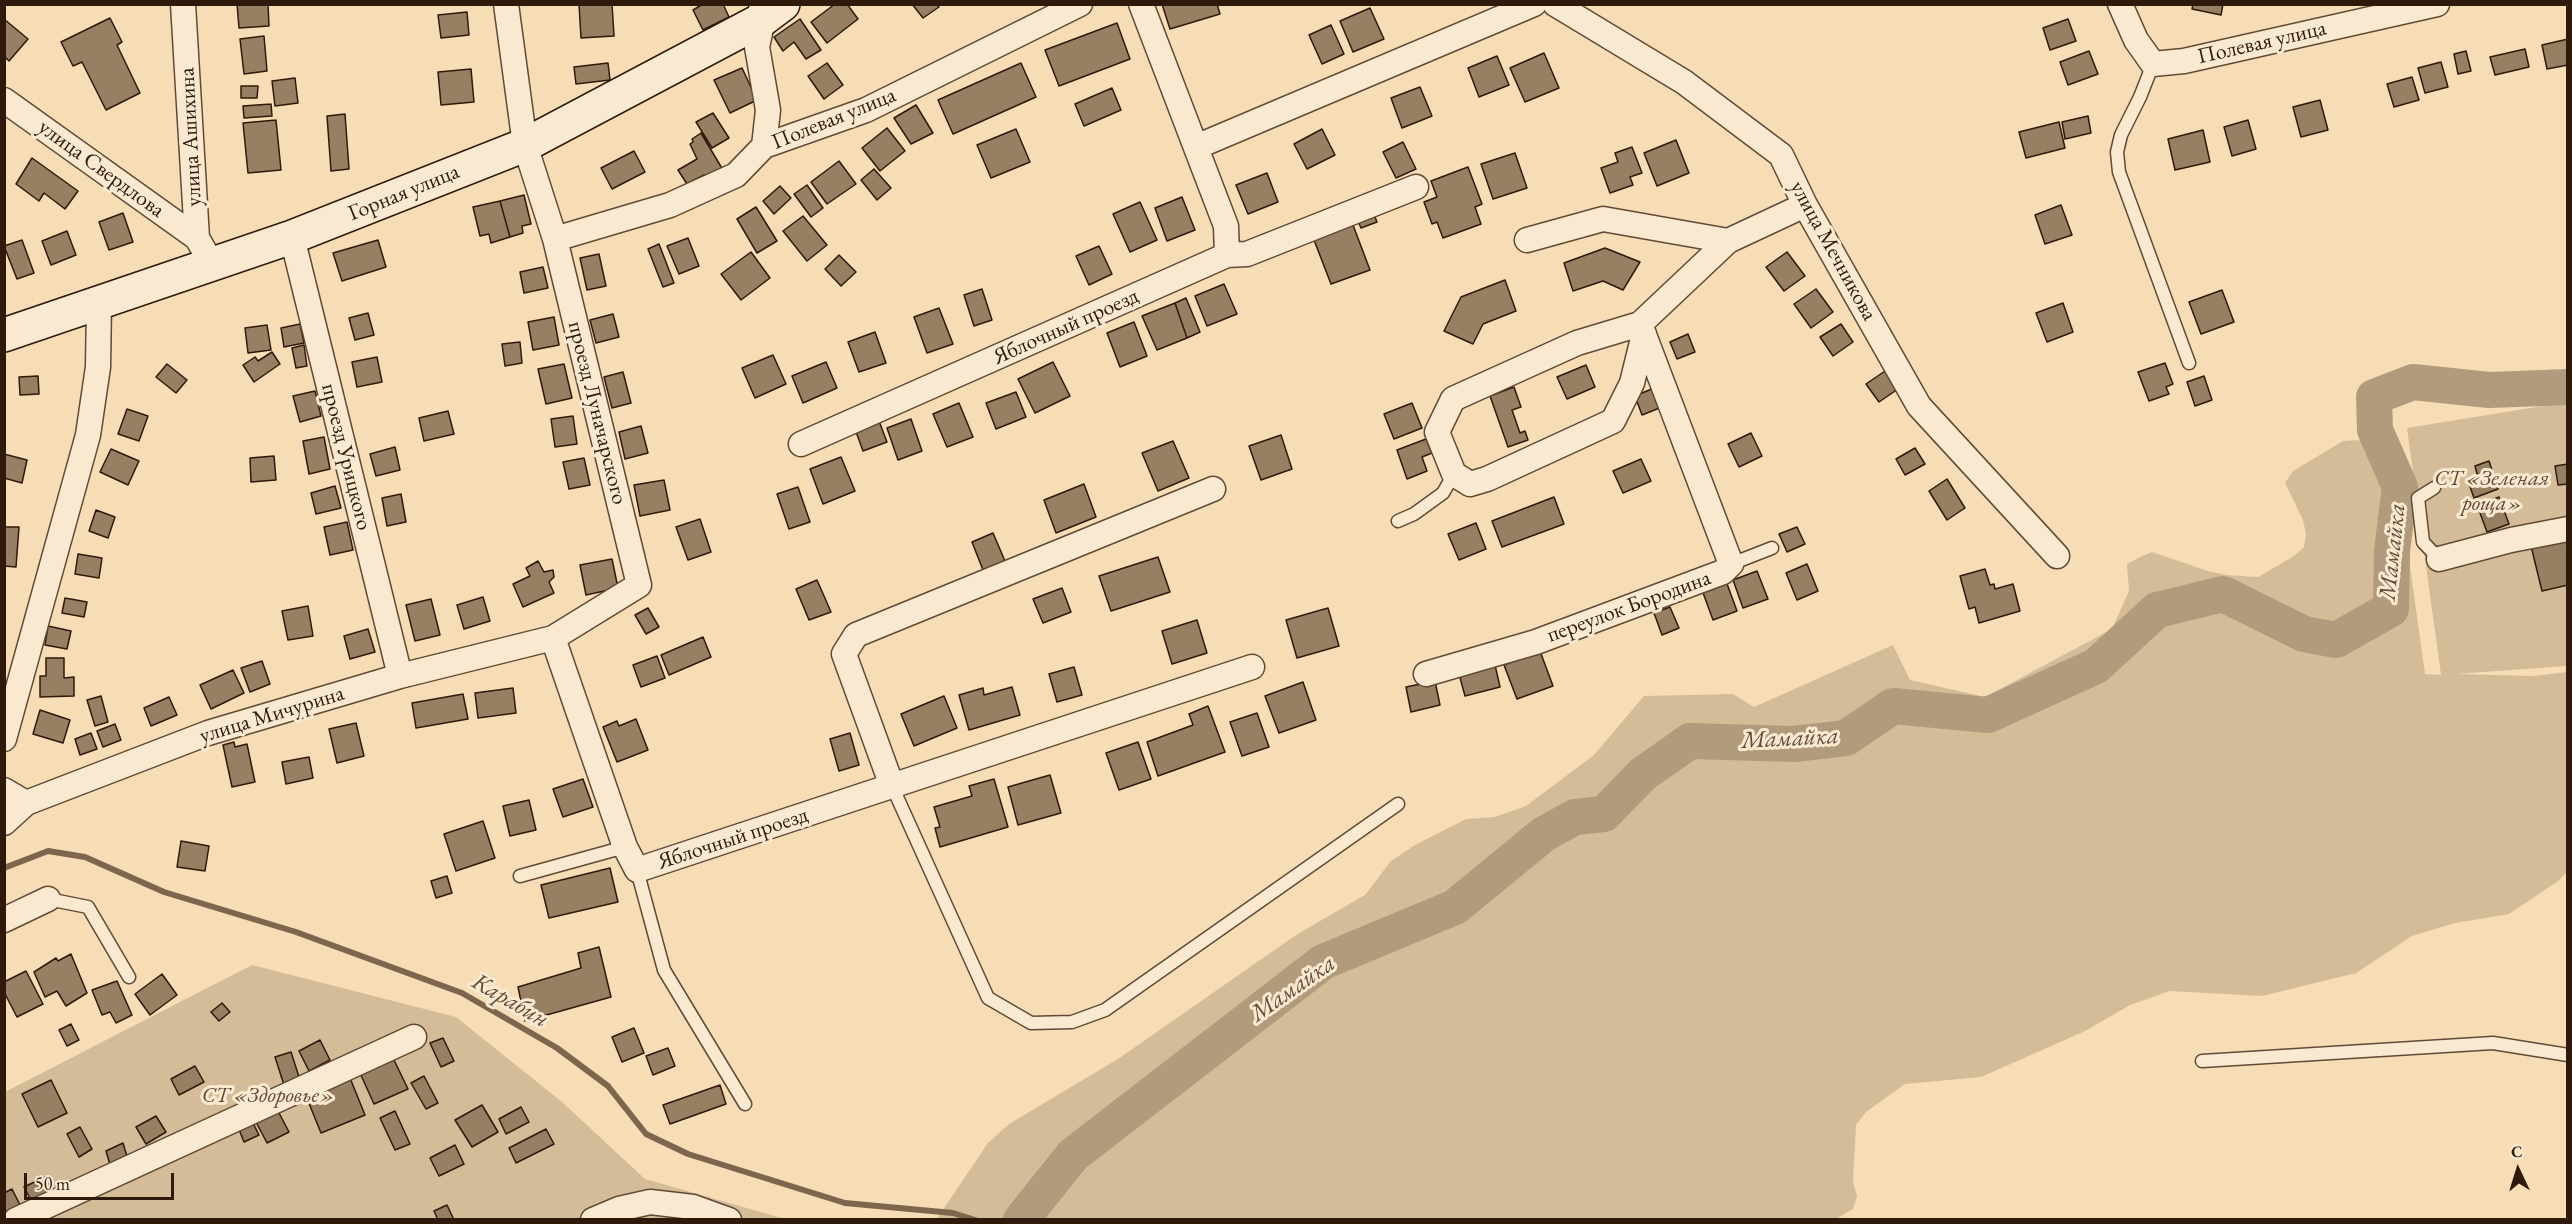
<!DOCTYPE html>
<html>
<head>
<meta charset="utf-8">
<style>
	body { margin:0 }
	#map { position:relative; width:2572px; height:1224px; overflow:hidden; background:#f6ddb6; font-family:"EB Garamond",serif }
	canvas { display:block }
	.frame { position:absolute; inset:0; border:6px solid #2f190a; pointer-events:none }
	.north { position:absolute; left:2488px; top:1140px; width:60px; height:60px; -webkit-text-stroke:4px #f9e9d0; paint-order:stroke; rotate:356deg; font-size:16px; font-weight:700; line-height:24px; text-align:center; color:#2f190a }
	.north::after { content:''; display:block; margin:auto; width:21px; height:27px; background:#2f190a; clip-path:polygon(50% 0,100% 100%,50% 72%,0 100%) }
	.scale { position:absolute; left:24px; top:1173px; width:150px; height:27px; box-sizing:border-box; border:3px solid #2f190a; border-top:0; padding-left:8px; font-size:18px; line-height:21px; white-space:nowrap; color:#2f190a; -webkit-text-stroke:4px #f9e9d0; paint-order:stroke }
</style>
</head>
<body>
<div id="map">
<canvas width="2572" height="1224"></canvas>
<div class="frame"></div>
<div class="north">С</div>
<div class="scale">50 m</div>
</div>
<script>
const ctx = document.querySelector('canvas').getContext('2d');
ctx.lineJoin = 'round';
function paint(path, color) {
  ctx.fillStyle = color;
  ctx.fill(path, 'evenodd');
}
function toPath(rows) {
  const path = new Path2D();
  for (const r of rows) {
    path.moveTo(r[0], r[1]);
    for (let i = 2; i < r.length; i += 2) path.lineTo(r[i], r[i + 1]);
  }
  return path;
}
function stroke(path, color, width, dash) {
  ctx.strokeStyle = color;
  ctx.lineWidth = width;
  ctx.lineCap = dash ? 'butt' : 'round';
  ctx.setLineDash(dash || []);
  ctx.stroke(path);
}
function label(font, color, halo, rows, align = 'center') {
  ctx.font = font + ' "EB Garamond",serif';
  ctx.lineWidth = 6;
  ctx.setLineDash([]);
  ctx.textBaseline = 'middle';
  ctx.strokeStyle = halo;
  ctx.fillStyle = color;
  for (const [text, x, y, turn = 0] of rows) {
    ctx.save();
    ctx.translate(x, y);
    ctx.rotate((+turn || 0) * Math.PI / 180);
    ctx.textAlign = isNaN(turn) ? turn : align;
    if (halo) ctx.strokeText(text, 0, 0);
    ctx.fillText(text, 0, 0);
    ctx.restore();
  }
}
paint(toPath([
	[2567,402,2567,666,2456,674,2534,676,2567,672,2567,872,2558,881,2509,914,2455,923,2412,936,2356,973,2262,996,2170,991,2130,1005,2085,1031,1981,1077,1905,1084,1866,1112,1856,1125,1853,1182,1857,1196,1853,1209,1836,1219,936,1220,988,1143,1009,1124,1118,1059,1296,935,1365,895,1391,861,1415,845,1466,819,1495,817,1526,806,1594,755,1644,696,1733,694,1754,707,1893,645,1910,680,1985,697,2112,629,2129,591,2127,564,2140,557,2152,552,2208,571,2226,575,2258,577,2294,556,2304,547,2306,534,2303,520,2285,483,2293,471,2343,441,2357,440,2370,444,2406,465,2403,516,2425,674,2441,675,2407,428],
	[252,965,456,1017,562,1102,645,1179,785,1219,5,1220,5,1092]
]), '#d4bc99');
stroke(toPath([
	[4,868,48,851,85,857,164,892,296,932,462,993,557,1048,608,1086,646,1134,688,1154,845,1203,953,1213,975,1220]
]), '#7e664e', 6);
stroke(toPath([
	[1021,1220,1073,1155,1323,962,1455,907,1544,834,1575,817,1604,814,1643,774,1690,741,1794,744,1846,738,1893,706,1988,715,2096,666,2157,610,2223,594,2304,634,2336,640,2391,609,2392,551,2400,487,2375,430,2374,397,2413,382,2489,390,2568,387]
]), '#b29a7c', 36);
const building = toPath([
	[237,4,268,4,269,26,239,28,237,4],
	[579,4,612,4,614,36,581,38,579,4],
	[703,4,723,4,729,17,703,30,693,10,703,4],
	[835,4,847,4,858,19,827,43,811,22,835,4],
	[912,4,937,4,939,7,923,18,912,4],
	[1162,4,1217,4,1220,14,1170,29,1162,4],
	[2193,4,2223,4,2221,15,2192,9,2193,4],
	[1370,8,1384,39,1353,52,1340,21,1370,8],
	[467,12,469,35,441,38,438,15,467,12],
	[110,18,122,42,117,45,140,93,106,110,82,62,73,66,61,42,110,18],
	[4,19,28,39,9,61,4,56,4,19],
	[800,19,821,50,806,59,794,42,783,51,774,37,800,19],
	[2068,19,2076,41,2050,50,2043,28,2068,19],
	[1117,23,1130,59,1059,86,1045,50,1117,23],
	[1331,25,1344,54,1322,64,1309,35,1331,25],
	[264,36,267,71,244,74,240,39,264,36],
	[2568,39,2568,65,2547,69,2542,45,2568,39],
	[2525,49,2529,67,2495,75,2490,57,2525,49],
	[2089,51,2098,74,2068,85,2060,62,2089,51],
	[2466,51,2471,71,2458,74,2454,54,2466,51],
	[1544,53,1559,88,1525,102,1510,68,1544,53],
	[1497,56,1509,85,1479,97,1468,68,1497,56],
	[2441,62,2448,87,2425,93,2418,68,2441,62],
	[608,63,610,80,576,84,574,67,608,63],
	[827,63,843,85,824,99,808,76,827,63],
	[1021,63,1036,97,953,134,938,100,1021,63],
	[742,68,757,100,730,113,714,80,742,68],
	[471,69,474,102,441,105,438,72,471,69],
	[2412,77,2419,100,2394,107,2387,84,2412,77],
	[295,78,298,103,275,106,272,81,295,78],
	[241,86,258,86,257,98,241,98,241,86],
	[1420,87,1432,116,1402,128,1391,98,1420,87],
	[1112,88,1121,110,1084,126,1075,104,1112,88],
	[2320,100,2328,130,2301,137,2293,107,2320,100],
	[271,104,272,116,244,118,243,106,271,104],
	[916,105,933,133,911,144,894,118,916,105],
	[713,113,729,138,712,148,696,122,713,113],
	[345,114,349,169,331,171,327,116,345,114],
	[2088,116,2091,133,2065,139,2062,122,2088,116],
	[276,120,281,170,248,173,243,123,276,120],
	[2248,120,2256,149,2232,156,2224,127,2248,120],
	[2059,122,2065,148,2026,158,2019,132,2059,122],
	[887,128,905,151,880,171,862,148,887,128],
	[1016,129,1030,162,991,178,977,145,1016,129],
	[1322,129,1335,155,1307,169,1294,144,1322,129],
	[2203,130,2210,162,2175,170,2168,139,2203,130],
	[701,133,723,170,706,179,704,175,687,184,678,170,697,159,690,144,693,142,692,139,701,133],
	[1676,140,1689,173,1657,186,1644,153,1676,140],
	[1403,142,1416,169,1396,178,1383,152,1403,142],
	[1632,147,1642,173,1630,177,1633,185,1610,193,1601,168,1618,162,1615,153,1632,147],
	[634,151,645,172,612,189,601,168,634,151],
	[1515,153,1527,188,1493,199,1481,164,1515,153],
	[32,158,78,191,65,209,44,193,39,201,16,184,32,158],
	[839,161,856,184,827,204,811,182,839,161],
	[1468,167,1482,204,1475,207,1481,224,1443,238,1437,222,1432,224,1424,202,1437,197,1431,181,1468,167],
	[874,169,891,188,877,200,861,180,874,169],
	[1267,173,1278,202,1248,214,1236,185,1267,173],
	[807,185,823,208,811,217,794,194,807,185],
	[780,186,791,198,774,214,763,201,780,186],
	[524,195,531,224,522,226,523,233,510,237,500,201,524,195],
	[1182,197,1195,230,1167,241,1155,208,1182,197],
	[500,201,510,237,491,243,489,234,480,236,473,207,500,201],
	[1140,202,1157,240,1130,252,1113,214,1140,202],
	[2061,205,2072,235,2045,244,2035,215,2061,205],
	[756,207,777,241,757,253,737,219,756,207],
	[1373,212,1377,222,1361,228,1357,219,1373,212],
	[123,213,133,242,109,250,99,222,123,213],
	[803,216,827,245,807,261,783,231,803,216],
	[1353,225,1370,270,1331,284,1314,240,1353,225],
	[67,231,76,255,51,265,42,241,67,231],
	[688,238,699,266,679,274,667,246,688,238],
	[22,240,34,273,17,279,4,246,22,240],
	[378,240,386,267,342,281,333,253,378,240],
	[659,244,674,283,663,287,648,249,659,244],
	[1099,246,1112,274,1089,285,1076,256,1099,246],
	[1605,248,1640,262,1623,290,1603,281,1573,291,1564,263,1605,248],
	[751,252,770,278,741,300,721,274,751,252],
	[1787,252,1805,276,1784,291,1766,267,1787,252],
	[599,254,606,286,587,290,580,258,599,254],
	[839,255,856,272,841,286,825,269,839,255],
	[543,267,548,288,524,293,520,272,543,267],
	[1505,280,1516,311,1483,324,1473,344,1444,331,1461,297,1505,280],
	[1224,284,1237,314,1207,326,1195,296,1224,284],
	[982,289,992,320,974,326,964,295,982,289],
	[1816,289,1833,312,1811,328,1794,304,1816,289],
	[2222,290,2234,322,2201,334,2189,302,2222,290],
	[1186,298,1200,332,1187,338,1175,303,1186,298],
	[1175,303,1187,338,1157,350,1142,316,1175,303],
	[2063,303,2073,332,2047,342,2036,313,2063,303],
	[939,308,953,344,927,353,914,317,939,308],
	[368,313,374,335,355,340,349,318,368,313],
	[613,314,619,337,596,343,590,320,613,314],
	[554,317,559,345,533,350,528,322,554,317],
	[1134,322,1147,356,1120,367,1107,333,1134,322],
	[300,324,304,343,284,347,281,328,300,324],
	[1841,324,1853,342,1833,356,1820,337,1841,324],
	[267,325,271,350,248,353,245,328,267,325],
	[875,332,886,363,859,372,848,342,875,332],
	[1688,334,1695,352,1677,359,1670,342,1688,334],
	[520,342,522,363,505,366,502,344,520,342],
	[304,345,307,366,296,368,292,348,304,345],
	[272,352,280,364,254,382,243,365,255,357,258,361,272,352],
	[773,355,786,384,755,398,742,368,773,355],
	[377,357,382,382,357,387,352,362,377,357],
	[826,362,837,388,803,403,792,376,826,362],
	[1053,362,1070,396,1035,413,1018,379,1053,362],
	[2165,363,2173,384,2166,387,2169,394,2149,401,2138,372,2165,363],
	[167,364,187,380,176,393,156,377,167,364],
	[564,364,572,398,546,404,538,369,564,364],
	[1586,365,1595,387,1567,399,1557,377,1586,365],
	[1885,371,1898,389,1879,402,1866,384,1885,371],
	[623,372,631,403,612,408,604,377,623,372],
	[38,376,39,394,20,395,19,377,38,376],
	[2204,376,2212,400,2195,406,2187,382,2204,376],
	[1514,387,1521,407,1512,410,1520,433,1525,431,1528,440,1508,447,1490,396,1514,387],
	[1654,388,1662,407,1642,415,1635,396,1654,388],
	[315,391,321,416,300,422,293,396,315,391],
	[1016,392,1026,417,996,429,986,403,1016,392],
	[959,403,973,437,947,447,933,414,959,403],
	[1412,403,1422,428,1394,439,1384,414,1412,403],
	[127,409,148,416,139,441,118,434,127,409],
	[448,411,454,434,424,441,419,418,448,411],
	[573,416,577,444,555,447,551,419,573,416],
	[911,419,922,451,898,460,887,428,911,419],
	[879,421,887,442,863,451,855,429,879,421],
	[641,426,648,453,625,459,619,432,641,426],
	[1751,433,1762,456,1739,467,1728,444,1751,433],
	[1281,435,1292,469,1261,480,1249,446,1281,435],
	[324,437,330,469,309,474,303,441,324,437],
	[1426,439,1432,453,1422,457,1427,471,1407,479,1397,450,1426,439],
	[1173,441,1189,478,1158,491,1142,453,1173,441],
	[395,447,400,470,376,476,370,454,395,447],
	[1915,448,1925,464,1905,475,1896,459,1915,448],
	[111,449,139,461,128,485,100,472,111,449],
	[4,454,27,460,22,483,4,478,4,454],
	[274,456,276,480,251,482,250,458,274,456],
	[841,457,855,491,823,504,810,469,841,457],
	[584,458,590,485,569,489,563,462,584,458],
	[1641,459,1651,481,1623,493,1613,471,1641,459],
	[2489,461,2498,489,2474,498,2468,481,2478,477,2475,466,2489,461],
	[2568,464,2568,484,2558,485,2555,466,2568,464],
	[1947,479,1965,508,1947,520,1929,491,1947,479],
	[664,480,670,510,640,516,634,485,664,480],
	[1084,484,1096,517,1056,533,1044,500,1084,484],
	[335,486,341,508,316,514,311,493,335,486],
	[798,487,810,522,789,529,777,494,798,487],
	[401,494,406,522,387,526,382,498,401,494],
	[1554,497,1564,524,1502,547,1492,521,1554,497],
	[2499,497,2509,524,2487,532,2477,505,2499,497],
	[96,510,115,517,108,538,89,531,96,510],
	[700,519,711,552,688,560,676,527,700,519],
	[347,522,353,550,330,555,324,527,347,522],
	[1476,523,1486,549,1459,560,1448,534,1476,523],
	[4,527,19,527,16,567,4,566,4,527],
	[1797,527,1805,544,1787,552,1779,534,1797,527],
	[993,533,1005,561,983,570,972,542,993,533],
	[2568,538,2568,585,2542,591,2531,546,2568,538],
	[78,554,102,558,99,578,75,574,78,554],
	[1158,557,1170,592,1111,611,1099,576,1158,557],
	[612,559,618,588,586,595,580,565,612,559],
	[538,561,544,572,553,570,554,577,549,582,554,593,523,607,513,584,530,576,526,568,538,561],
	[1807,564,1818,591,1797,600,1786,573,1807,564],
	[1985,569,1990,585,1994,584,1995,589,2013,584,2020,611,1979,623,1975,607,1969,609,1960,576,1985,569],
	[1757,571,1768,599,1743,608,1733,580,1757,571],
	[817,580,831,612,809,620,796,589,817,580],
	[1726,581,1737,611,1713,620,1702,590,1726,581],
	[1062,588,1071,612,1043,623,1033,599,1062,588],
	[483,597,490,621,464,629,457,605,483,597],
	[65,598,87,602,84,617,62,613,65,598],
	[431,599,440,635,415,641,406,605,431,599],
	[308,606,313,636,288,640,282,611,308,606],
	[1670,607,1679,628,1662,635,1654,613,1670,607],
	[648,608,659,627,646,634,635,615,648,608],
	[1328,608,1339,646,1297,658,1286,620,1328,608],
	[1197,620,1207,653,1172,664,1162,631,1197,620],
	[48,626,71,631,67,649,45,645,48,626],
	[368,629,375,652,350,659,344,636,368,629],
	[703,637,711,657,669,675,661,655,703,637],
	[1540,651,1553,686,1517,699,1504,665,1540,651],
	[657,656,665,678,641,687,633,665,657,656],
	[46,658,64,658,64,678,74,677,74,696,40,697,40,676,46,676,46,658],
	[262,661,270,684,250,692,241,668,262,661],
	[1495,665,1500,687,1465,696,1459,674,1495,665],
	[1074,667,1082,695,1057,702,1049,674,1074,667],
	[233,670,244,693,211,709,200,685,233,670],
	[1435,681,1440,705,1411,712,1406,687,1435,681],
	[1303,682,1316,720,1279,733,1265,696,1303,682],
	[1012,687,1020,715,969,730,959,695,983,688,984,695,1012,687],
	[513,688,516,713,478,718,475,693,513,688],
	[463,694,468,719,416,728,412,703,463,694],
	[101,696,108,722,95,726,87,700,101,696],
	[944,696,957,728,914,746,901,714,944,696],
	[169,697,177,715,151,726,144,708,169,697],
	[1208,706,1225,752,1158,776,1147,742,1193,725,1189,714,1208,706],
	[40,710,70,720,63,743,33,734,40,710],
	[1257,713,1269,747,1242,756,1230,722,1257,713],
	[636,719,648,750,617,762,603,727,617,721,619,726,636,719],
	[356,723,364,756,337,763,329,729,356,723],
	[115,724,121,740,103,747,97,731,115,724],
	[91,733,97,749,80,755,75,739,91,733],
	[850,733,859,765,839,771,830,739,850,733],
	[234,742,235,747,247,744,255,782,232,787,223,745,234,742],
	[1138,742,1151,779,1119,790,1106,753,1138,742],
	[309,757,313,778,286,784,282,762,309,757],
	[1050,775,1061,813,1018,825,1008,787,1050,775],
	[583,779,593,807,563,817,553,789,583,779],
	[994,779,1008,827,940,847,935,828,940,827,934,807,972,796,969,786,994,779],
	[529,800,536,830,510,836,503,806,529,800],
	[483,821,495,858,456,871,444,834,483,821],
	[181,841,209,846,205,871,177,867,181,841],
	[610,868,618,902,549,918,541,885,610,868],
	[447,876,452,893,436,898,431,881,447,876],
	[599,947,611,997,525,1021,518,987,581,968,578,953,599,947],
	[71,954,87,993,66,1006,57,991,45,997,34,972,56,958,58,961,71,954],
	[26,971,43,1004,17,1017,4,992,4,982,26,971],
	[162,974,177,995,150,1015,135,994,162,974],
	[117,981,132,1015,116,1023,110,1012,102,1015,92,990,117,981],
	[222,1003,230,1012,219,1021,211,1012,222,1003],
	[71,1024,79,1040,67,1046,59,1030,71,1024],
	[634,1028,644,1053,622,1062,612,1037,634,1028],
	[443,1038,454,1061,441,1067,430,1043,443,1038],
	[320,1040,330,1060,309,1071,299,1051,320,1040],
	[668,1048,675,1066,653,1075,646,1056,668,1048],
	[291,1052,300,1080,284,1085,275,1057,291,1052],
	[393,1058,408,1089,374,1104,360,1073,393,1058],
	[195,1066,204,1082,179,1095,171,1079,195,1066],
	[424,1076,438,1103,426,1109,411,1083,424,1076],
	[350,1078,365,1115,321,1133,306,1096,350,1078],
	[51,1080,67,1113,38,1127,22,1094,51,1080],
	[720,1085,726,1104,670,1124,663,1105,720,1085],
	[482,1105,498,1132,472,1147,455,1120,482,1105],
	[521,1107,529,1122,506,1134,499,1119,521,1107],
	[278,1111,289,1132,267,1143,256,1122,278,1111],
	[395,1111,410,1144,395,1150,380,1118,395,1111],
	[156,1116,166,1132,146,1144,136,1127,156,1116],
	[252,1121,259,1135,244,1142,238,1127,252,1121],
	[80,1127,92,1149,79,1157,67,1134,80,1127],
	[546,1129,554,1144,516,1163,509,1148,546,1129],
	[123,1143,128,1160,111,1168,106,1151,123,1143],
	[455,1145,464,1164,439,1176,430,1158,455,1145],
	[45,1177,53,1192,32,1202,24,1187,45,1177],
	[12,1189,21,1207,4,1215,4,1193,12,1189],
	[447,1205,454,1220,438,1220,434,1211,447,1205]
]);
paint(building, '#967f63');
stroke(building, '#2f190a', 1.5);
const lane = toPath([
	[2153,64,2140,97,2121,135,2117,152,2119,172,2189,363],
	[2434,488,2418,498,2423,542,2439,559],
	[1398,521,1414,514,1443,493,1454,474],
	[1731,564,1772,548],
	[892,786,988,998,1031,1023,1072,1022,1105,1010,1398,804],
	[637,870,664,970,745,1104],
	[520,876,625,847],
	[48,899,88,907,129,977],
	[2202,1061,2493,1043,2568,1055]
]);
const street = toPath([
	[183,4,197,238,213,266],
	[1555,4,1684,82,1781,155,1805,205,1919,406,2057,556],
	[2120,4,2136,40,2153,64,2184,61,2437,4],
	[761,10,763,19,757,47,768,110,764,146],
	[4,100,197,238],
	[1196,147,1534,4],
	[292,237,400,676],
	[555,239,670,205,736,175,764,146,866,110,1080,4],
	[1527,240,1603,219,1728,241],
	[1227,255,1247,254,1416,187],
	[1644,334,1632,383,1613,421,1487,479,1470,484,1454,474,1437,432,1453,399,1577,343,1640,324,1728,241,1805,205],
	[801,444,1227,255,1226,226,1141,4],
	[2439,559,2511,540,2568,529],
	[553,638,625,847,637,870,1252,667],
	[1426,674,1536,642,1723,572,1731,564,1643,332],
	[4,739,88,435,98,367,99,303],
	[892,786,844,654,856,635,1213,489],
	[4,790,26,803],
	[4,823,26,803,208,733,400,676,553,638,639,585,555,239,525,145,506,4],
	[4,920,48,899],
	[16,1220,414,1037],
	[593,1220,619,1209,650,1202,693,1207,729,1220]
]);
const secondary = toPath([
	[4,335,292,237,525,145,763,19,783,4]
]);
stroke(lane, '#614a35', 15);
stroke(street, '#614a35', 27);
stroke(secondary, '#2f190a', 36);
stroke(lane, '#f9e9d0', 12);
stroke(street, '#f9e9d0', 24);
stroke(secondary, '#f9e9d0', 33);
label('22px', '#2f190a', '#f9e9d0', [
	["Полевая улица",2262,43,-13],
	["Полевая улица",834,119,-22],
	["улица Ашихина",191,137,-93],
	["улица Свердлова",101,169,36],
	["Горная улица",404,193,-22],
	["улица Мечникова",1833,251,61],
	["Яблочный проезд",1066,327,-24],
	["проезд Луначарского",597,413,76],
	["проезд Урицкого",346,457,76],
	["переулок Бородина",1629,607,-20],
	["улица Мичурина",272,715,-17],
	["Яблочный проезд",733,839,-18]
]);
label('italic 22px', '#614a35', '#f9e9d0', [
	["СТ «Зеленая",2492,479],
	["роща»",2492,504],
	["СТ «Здоровье»",268,1096]
]);
label('italic 24px', '#634d38', '#f9e9d0', [
	["Мамайка",2393,552,-84],
	["Мамайка",1790,739,-3],
	["Мамайка",1293,989,-35],
	["Карабин",510,1001,30]
]);
</script>
</body>
</html>
